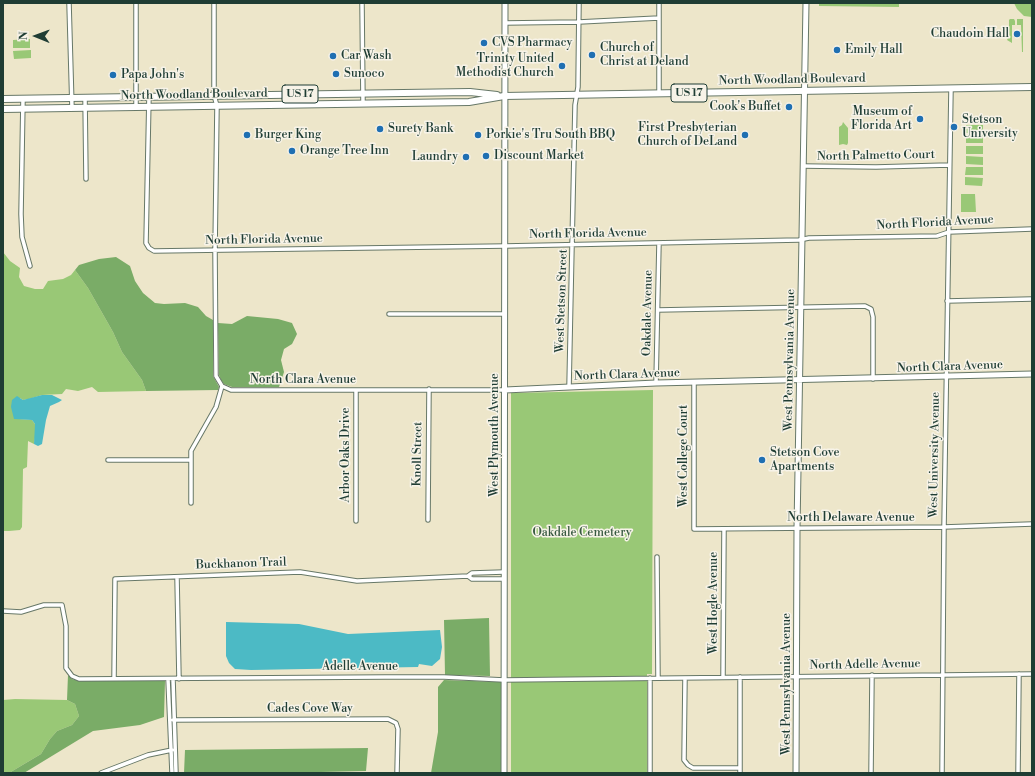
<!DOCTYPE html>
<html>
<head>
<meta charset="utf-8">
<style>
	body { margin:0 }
	#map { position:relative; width:1035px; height:776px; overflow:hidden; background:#ede6ca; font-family:"Libre Bodoni",serif }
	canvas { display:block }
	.frame { position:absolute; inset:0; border:4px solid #1f3d34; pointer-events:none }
	.north { position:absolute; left:16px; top:16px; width:40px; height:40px; -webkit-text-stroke:3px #f7f3e8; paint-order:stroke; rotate:271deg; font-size:11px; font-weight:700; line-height:16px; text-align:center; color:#1f3d34 }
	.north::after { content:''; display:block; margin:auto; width:14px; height:18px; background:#1f3d34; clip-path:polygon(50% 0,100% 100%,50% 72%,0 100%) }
</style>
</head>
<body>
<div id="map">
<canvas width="1035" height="776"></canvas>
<div class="frame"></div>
<div class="north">N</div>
</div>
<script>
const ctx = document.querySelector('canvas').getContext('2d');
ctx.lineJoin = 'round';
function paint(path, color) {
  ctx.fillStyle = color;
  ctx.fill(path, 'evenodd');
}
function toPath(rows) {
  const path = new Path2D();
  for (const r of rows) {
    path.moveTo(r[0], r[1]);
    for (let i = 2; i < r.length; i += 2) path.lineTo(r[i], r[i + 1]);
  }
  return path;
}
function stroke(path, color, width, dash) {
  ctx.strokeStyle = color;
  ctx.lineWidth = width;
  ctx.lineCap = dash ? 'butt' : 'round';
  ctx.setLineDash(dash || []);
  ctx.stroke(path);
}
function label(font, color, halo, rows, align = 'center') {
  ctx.font = font + ' "Libre Bodoni",serif';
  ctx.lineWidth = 3;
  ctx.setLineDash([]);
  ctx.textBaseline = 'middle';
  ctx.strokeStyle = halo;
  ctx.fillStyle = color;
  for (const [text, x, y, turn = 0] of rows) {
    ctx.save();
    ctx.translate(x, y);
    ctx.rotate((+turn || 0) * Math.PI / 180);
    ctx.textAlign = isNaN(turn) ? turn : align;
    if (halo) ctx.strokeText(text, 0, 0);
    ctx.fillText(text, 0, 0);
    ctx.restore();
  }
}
paint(toPath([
	[819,3,899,3,899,7,819,6],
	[1014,3,1032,3,1032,17,1024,16,1017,9],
	[1010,19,1014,19,1015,21,1015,25,1012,25,1012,43,1007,40,1009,36,1009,20],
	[1017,19,1023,19,1023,52,1022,52,1021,25,1017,25],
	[30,39,30,48,13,48,13,40],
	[31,50,31,58,14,59,13,51],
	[843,122,848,128,848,143,847,145,843,144,839,145,839,127,842,125],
	[966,125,983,125,983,133,966,133],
	[966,135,983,135,983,143,966,143],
	[966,146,983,146,983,154,966,154],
	[966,156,983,157,983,165,966,164],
	[966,167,983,167,983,175,965,175],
	[965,177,983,178,982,186,965,185],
	[961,194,975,194,976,212,961,212],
	[3,252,10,261,20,268,19,277,24,286,35,289,43,289,48,281,63,279,71,275,75,270,88,288,113,332,122,352,142,380,146,391,98,392,92,387,78,391,66,389,62,394,42,395,29,399,23,400,20,398,19,419,32,420,35,424,35,438,34,444,28,441,27,467,23,469,22,527,20,530,9,531,3,531],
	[653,390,652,674,647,674,647,773,511,773,511,393],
	[15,699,67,700,75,704,79,716,72,725,57,731,50,739,41,754,9,773,3,773,3,700]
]), '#99c876');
paint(toPath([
	[116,257,130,266,135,281,143,293,155,303,164,304,185,303,198,307,206,316,213,320,213,376,219,387,218,390,146,391,142,380,122,352,113,332,88,288,75,270,79,265,99,259],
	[247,316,278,319,292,323,297,334,292,344,284,349,281,360,284,372,279,387,232,387,224,384,221,380,219,375,218,323,232,324],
	[489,618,490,676,445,675,444,620],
	[68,675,72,679,79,681,165,681,164,717,140,725,93,731,24,773,9,773,41,754,50,739,57,731,72,725,79,716,75,704,67,700],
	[444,680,501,682,501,773,431,773,438,732,438,687],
	[368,748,366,771,276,773,184,773,185,750]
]), '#7aac67');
paint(toPath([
	[42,395,52,395,62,400,59,402,50,406,46,420,42,444,38,446,34,444,35,424,32,420,14,419,11,407,12,400,17,396,23,400],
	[226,622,299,624,348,634,440,630,442,647,440,659,432,666,419,664,418,667,251,670,235,669,229,663,226,656]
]), '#4cbac5');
const street = toPath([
	[69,3,72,108],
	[214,3,214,95,217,106,215,251,216,376,222,386],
	[362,3,363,103],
	[505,23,579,22,659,18],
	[659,93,659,3],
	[149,96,146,243,149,248,154,251,505,246,799,240,809,238,937,236,949,232,1032,229],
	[85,97,86,179],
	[23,99,21,214,22,237,30,266],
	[136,107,136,3],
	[803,166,876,167,949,165],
	[947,301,1032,299],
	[658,310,865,306,871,309,873,317,873,379],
	[389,314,505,314],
	[656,383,659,243],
	[694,383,694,529,944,527,1032,524],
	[222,386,231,390,505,390],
	[569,387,575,105,578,87,579,3],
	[356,390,356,521],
	[108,460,191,460],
	[191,503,191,451,216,407,222,386],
	[428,520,429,389],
	[657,557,658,678],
	[468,576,472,579,504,579],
	[177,577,179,679],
	[3,611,21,612,44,605,62,605,66,626,66,668,72,676,79,679,385,677,444,677,504,680,1032,674],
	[723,677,724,530],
	[740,677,740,773],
	[650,678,650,773],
	[685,678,684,760,688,765,693,768,740,768],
	[114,679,115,579,300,572,357,581,468,576,472,573,504,572],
	[168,679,172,773],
	[173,679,176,773],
	[173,720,388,719,396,723,398,729,397,773],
	[101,773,148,755,172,750],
	[871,773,872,675],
	[942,773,944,527,951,89],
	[1018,773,1019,674]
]);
const secondary = toPath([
	[505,390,656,383,1032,374],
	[504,773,505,3],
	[796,773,797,528,806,3]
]);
const primary = toPath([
	[3,99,470,92,497,95],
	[3,109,469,102,504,96,1032,87]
]);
stroke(street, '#677868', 5.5);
stroke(secondary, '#677868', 7);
stroke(primary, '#677868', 8);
stroke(street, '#fff', 3.5);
stroke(secondary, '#fff', 5);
stroke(primary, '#fff', 6);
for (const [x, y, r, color] of [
	[1017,34,4,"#1f6fb2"],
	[484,43,4,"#1f6fb2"],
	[837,50,4,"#1f6fb2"],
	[592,55,4,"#1f6fb2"],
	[333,56,4,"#1f6fb2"],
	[562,66,4,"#1f6fb2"],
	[336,74,4,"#1f6fb2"],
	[113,75,4,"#1f6fb2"],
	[789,107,4,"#1f6fb2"],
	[920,119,4,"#1f6fb2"],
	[954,127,4,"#1f6fb2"],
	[380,129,4,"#1f6fb2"],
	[247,135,4,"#1f6fb2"],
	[478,135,4,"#1f6fb2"],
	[745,135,4,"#1f6fb2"],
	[292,151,4,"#1f6fb2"],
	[486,156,4,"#1f6fb2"],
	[466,157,4,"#1f6fb2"],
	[762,460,4,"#1f6fb2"]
]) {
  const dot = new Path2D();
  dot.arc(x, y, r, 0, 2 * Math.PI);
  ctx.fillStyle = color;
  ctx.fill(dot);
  stroke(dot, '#f7f3e8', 1.5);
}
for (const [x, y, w] of [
	[689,93,36],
	[300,94,36]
]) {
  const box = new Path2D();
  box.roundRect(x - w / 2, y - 9, w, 18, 3);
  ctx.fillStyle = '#f7f3e8';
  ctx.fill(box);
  stroke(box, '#1f3d34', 1);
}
label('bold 11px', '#1f3d34', null, [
	["US 17",689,93],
	["US 17",300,94]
]);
label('12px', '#1f3d34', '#f7f3e8', [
	["Chaudoin Hall",1009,34,"right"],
	["CVS Pharmacy",492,43],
	["Church of",600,48],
	["Christ at Deland",600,62],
	["Emily Hall",845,50],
	["Car Wash",341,56],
	["Trinity United",554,59,"right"],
	["Methodist Church",554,73,"right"],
	["Sunoco",344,74],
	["Papa John's",121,75],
	["Cook's Buffet",781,107,"right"],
	["Museum of",912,112,"right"],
	["Florida Art",912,126,"right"],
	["Stetson",962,120],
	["University",962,134],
	["First Presbyterian",737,128,"right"],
	["Church of DeLand",737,142,"right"],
	["Surety Bank",388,129],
	["Burger King",255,135],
	["Porkie's Tru South BBQ",486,135],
	["Orange Tree Inn",300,151],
	["Discount Market",494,156],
	["Laundry",458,157,"right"],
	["Stetson Cove",770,453],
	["Apartments",770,467]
], 'left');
label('12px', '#1f3d34', '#f7f3e8', [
	["North Woodland Boulevard",792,80,-1],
	["North Woodland Boulevard",194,95,-1],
	["North Palmetto Court",876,156,-1],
	["North Florida Avenue",935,223,-3],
	["North Florida Avenue",588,234,-1],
	["North Florida Avenue",264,240,-1],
	["West Stetson Street",562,301,-88],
	["Oakdale Avenue",648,313,-89],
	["West Pennsylvania Avenue",790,360,-89],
	["North Clara Avenue",950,367,-2],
	["North Clara Avenue",627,375,-2],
	["North Clara Avenue",303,380],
	["West Plymouth Avenue",495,435,-90],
	["Knoll Street",418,454,-89],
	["Arbor Oaks Drive",346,455,-90],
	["West University Avenue",935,455,-89],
	["West College Court",684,456,-90],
	["North Delaware Avenue",851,518],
	["Buckhanon Trail",241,564,-2],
	["West Hogle Avenue",714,603,-90],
	["North Adelle Avenue",865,665,-1],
	["Adelle Avenue",360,667],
	["West Pennsylvania Avenue",787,684,-90],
	["Cades Cove Way",310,709]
]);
label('12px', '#375941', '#f7f3e8', [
	["Oakdale Cemetery",582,533]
]);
</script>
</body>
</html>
